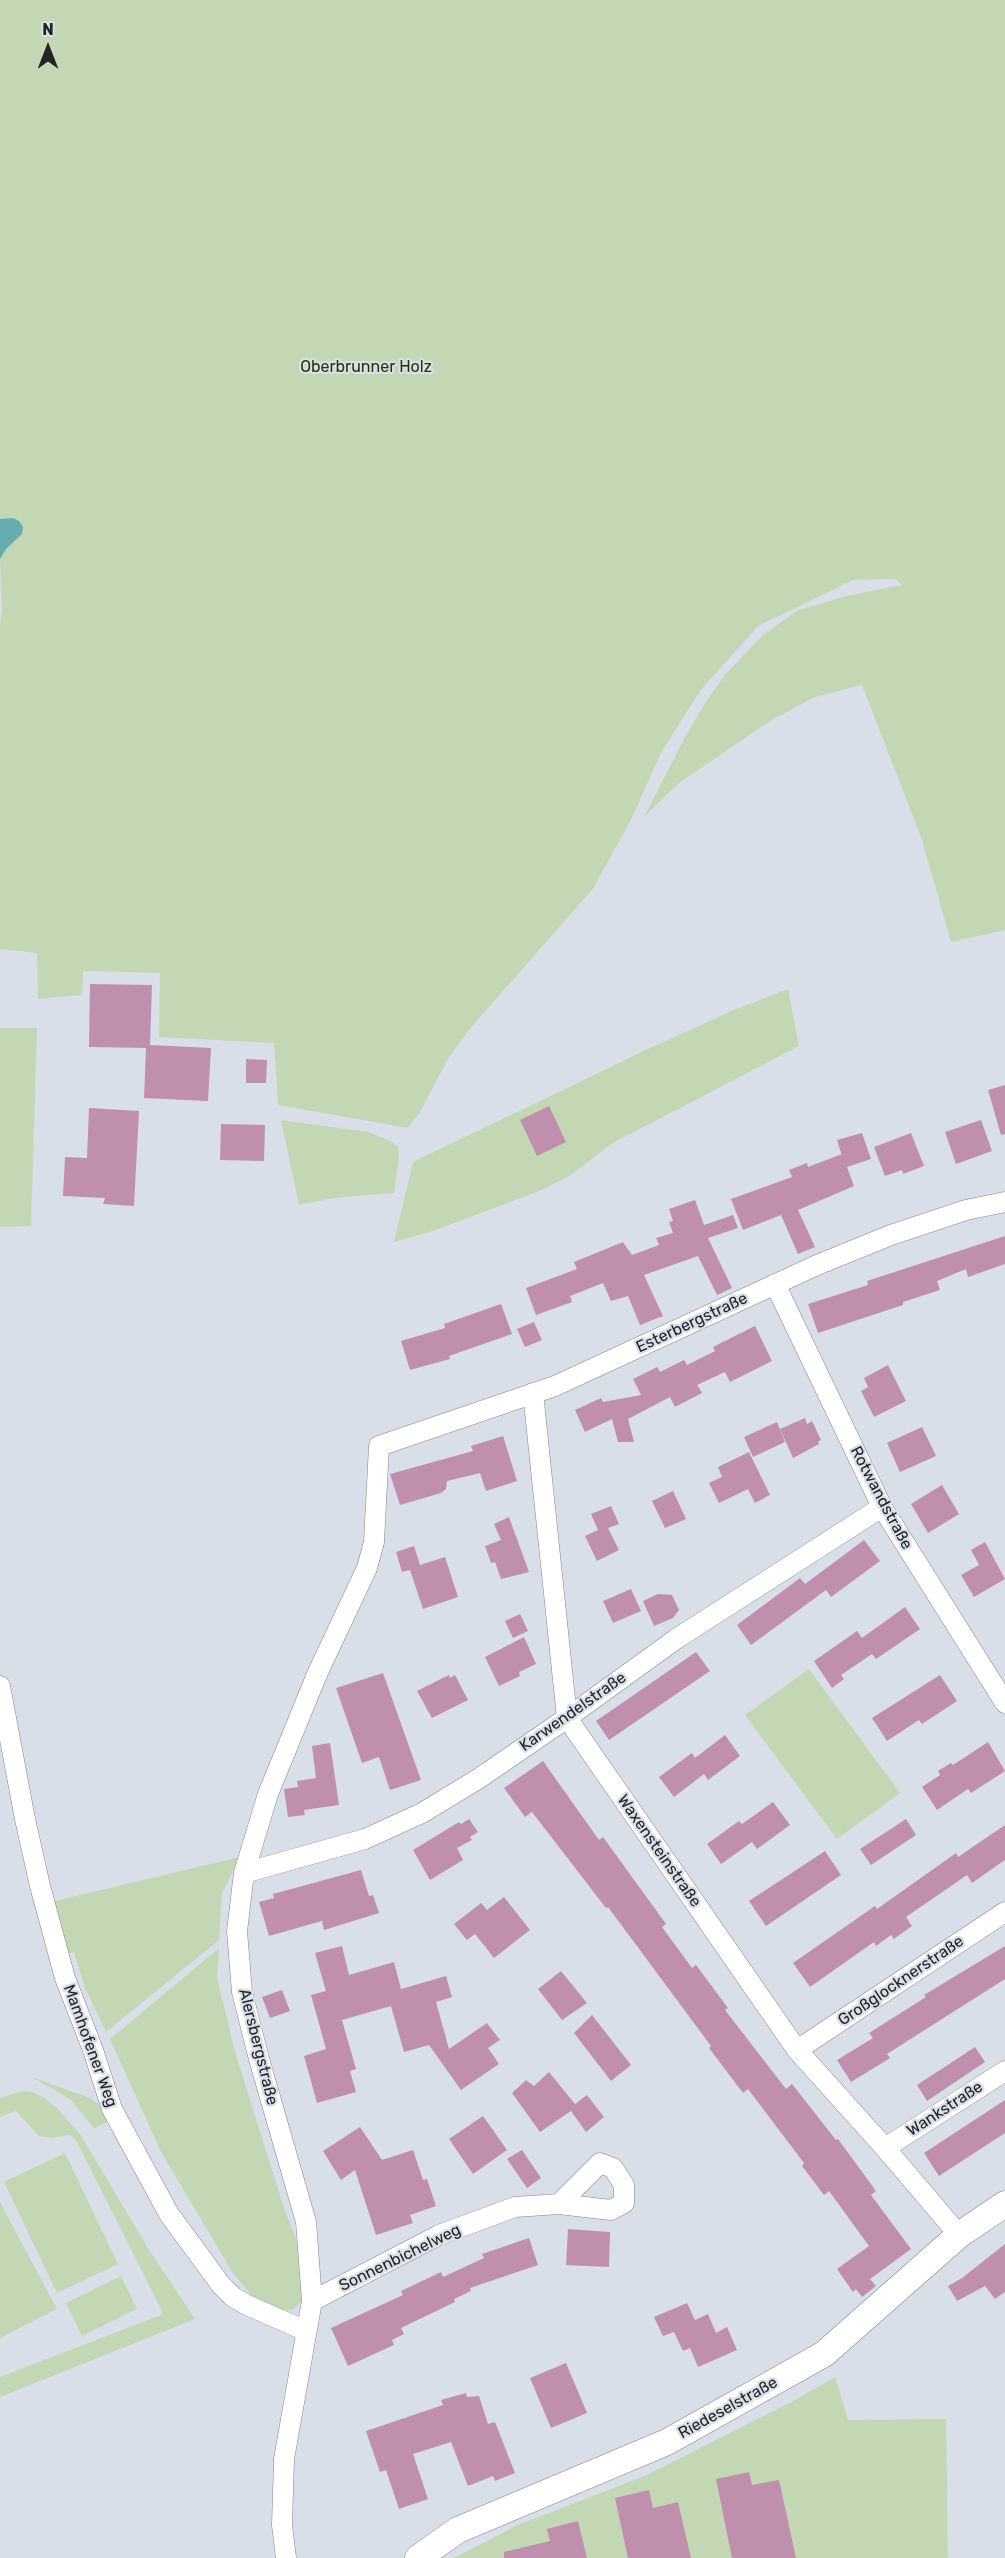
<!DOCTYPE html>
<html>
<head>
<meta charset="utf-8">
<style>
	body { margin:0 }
	#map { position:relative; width:1005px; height:2558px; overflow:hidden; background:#d9dfe8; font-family:Rubik,sans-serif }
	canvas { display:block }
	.north { position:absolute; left:18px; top:18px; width:60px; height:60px; -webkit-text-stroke:4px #d9dfe8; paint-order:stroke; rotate:0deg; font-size:16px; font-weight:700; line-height:24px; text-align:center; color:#222528 }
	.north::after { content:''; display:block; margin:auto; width:21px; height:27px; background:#222528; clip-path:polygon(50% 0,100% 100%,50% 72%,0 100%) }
</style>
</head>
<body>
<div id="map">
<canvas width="1005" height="2558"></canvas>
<div class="north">N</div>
</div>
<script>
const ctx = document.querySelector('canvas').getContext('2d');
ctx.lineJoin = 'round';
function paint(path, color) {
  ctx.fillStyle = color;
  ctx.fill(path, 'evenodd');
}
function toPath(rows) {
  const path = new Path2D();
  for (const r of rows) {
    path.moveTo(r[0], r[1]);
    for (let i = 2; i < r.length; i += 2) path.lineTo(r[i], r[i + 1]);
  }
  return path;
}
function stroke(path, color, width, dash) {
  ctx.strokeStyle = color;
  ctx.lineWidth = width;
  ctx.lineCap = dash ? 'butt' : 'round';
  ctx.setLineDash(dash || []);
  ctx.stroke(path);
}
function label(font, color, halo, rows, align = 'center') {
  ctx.font = font + ' Rubik,sans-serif';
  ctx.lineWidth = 4.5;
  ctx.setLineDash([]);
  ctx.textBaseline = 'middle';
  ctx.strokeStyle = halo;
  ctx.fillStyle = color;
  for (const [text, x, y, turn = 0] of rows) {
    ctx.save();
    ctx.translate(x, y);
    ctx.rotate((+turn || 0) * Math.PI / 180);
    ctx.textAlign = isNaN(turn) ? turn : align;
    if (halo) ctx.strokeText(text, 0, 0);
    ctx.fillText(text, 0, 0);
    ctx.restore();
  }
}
paint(toPath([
	[0,0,1005,0,1005,930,951,942,921,837,862,685,815,697,770,721,679,783,644,817,685,737,705,703,725,675,763,635,798,610,851,595,902,585,896,579,853,580,758,626,700,691,661,753,631,820,592,890,473,1025,449,1057,420,1112,408,1128,278,1105,274,1043,159,1037,160,973,83,971,82,995,38,999,37,953,0,949,0,624,2,611,0,559,6,549,22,534,3,518,0,519],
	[788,989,799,1046,611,1144,571,1175,542,1190,433,1231,394,1242,413,1162,650,1048,734,1010],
	[0,1028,37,1028,31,1226,0,1227],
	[281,1120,369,1132,392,1142,398,1147,399,1155,394,1193,334,1198,299,1205],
	[809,1669,900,1793,837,1839,745,1715],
	[240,1857,222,1893,219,1940,106,2032,85,1988,74,1953,65,1953,51,1902],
	[219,1948,217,1977,235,2052,284,2208,307,2267,305,2296,301,2303,293,2309,283,2311,255,2300,233,2273,161,2152,110,2039],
	[32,2077,90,2098,108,2112,112,2120,94,2128,71,2100],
	[22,2091,33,2092,43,2097,57,2108,80,2134,151,2253,195,2319,0,2397,0,2377,161,2315,162,2311,75,2138,68,2135,52,2138,39,2136,16,2111,0,2117,0,2098],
	[65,2153,118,2264,57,2293,4,2182],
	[0,2202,57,2309,0,2338],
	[121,2276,137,2309,82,2336,66,2303],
	[835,2377,848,2420,946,2419,948,2558,454,2558,518,2525,647,2475,795,2400]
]), '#c4d7b5');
paint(toPath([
	[13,518,19,521,23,527,22,534,6,549,0,559,0,519]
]), '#66adb0');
paint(toPath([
	[90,984,152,985,150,1045,211,1048,208,1101,144,1098,146,1048,89,1047],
	[246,1059,267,1060,266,1083,246,1083],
	[1005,1085,1005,1134,1001,1135,988,1090],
	[549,1106,566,1142,537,1156,520,1120],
	[89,1108,139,1111,134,1206,103,1204,105,1198,63,1196,65,1157,87,1158],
	[981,1120,992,1151,956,1164,945,1132],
	[221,1124,265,1125,264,1161,220,1160],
	[862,1133,871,1159,847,1167,854,1186,798,1210,815,1247,798,1254,781,1215,743,1230,731,1199,792,1177,789,1170,807,1163,808,1167,842,1154,842,1156,837,1140],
	[911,1133,924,1166,903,1174,902,1170,885,1176,874,1147],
	[695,1200,704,1225,733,1215,738,1228,708,1238,732,1288,717,1295,698,1256,644,1275,663,1316,640,1325,628,1296,611,1301,603,1283,570,1296,572,1302,536,1315,526,1288,577,1269,574,1262,623,1242,632,1255,659,1245,656,1238,673,1233,669,1222,673,1221,669,1209],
	[1005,1236,1005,1264,968,1277,966,1269,937,1281,940,1290,903,1302,903,1305,818,1333,808,1304,868,1285,867,1281],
	[501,1304,512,1334,449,1356,450,1359,410,1370,401,1341,445,1328,444,1324],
	[534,1322,542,1340,525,1347,517,1329],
	[755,1326,772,1361,730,1382,725,1372,697,1385,702,1393,675,1407,670,1397,628,1419,634,1442,618,1442,612,1419,585,1432,575,1410,601,1398,603,1402,641,1395,633,1379,657,1367,660,1372,684,1360,687,1365,715,1351,713,1347],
	[888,1365,906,1401,874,1417,861,1391,868,1387,864,1378],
	[805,1418,807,1424,812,1421,821,1440,818,1442,819,1444,793,1458,780,1429],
	[777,1422,785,1442,753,1457,744,1437],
	[922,1427,936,1456,900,1472,887,1443],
	[503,1436,517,1481,486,1491,480,1473,447,1481,446,1489,441,1493,400,1505,390,1474,473,1451,471,1446],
	[749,1452,770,1495,755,1503,748,1489,719,1503,709,1483,722,1477,718,1467],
	[942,1485,959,1514,928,1533,911,1504],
	[673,1491,686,1519,665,1528,652,1501],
	[611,1506,619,1524,608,1528,619,1550,597,1561,585,1536,598,1530,591,1514],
	[509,1517,529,1572,501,1579,495,1562,491,1563,485,1546,501,1540,494,1524],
	[864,1540,880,1561,831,1597,826,1590,751,1645,737,1625,800,1578,805,1584],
	[985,1542,1005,1579,974,1597,961,1575,979,1565,971,1550],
	[414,1546,420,1565,445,1557,458,1597,423,1609,410,1570,402,1572,396,1552],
	[631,1589,641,1611,613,1623,603,1601],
	[658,1594,672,1595,679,1610,673,1618,654,1626,643,1601],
	[905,1607,920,1629,876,1659,872,1654,841,1675,844,1679,832,1688,814,1661,857,1631,862,1638],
	[520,1614,528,1631,513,1638,505,1621],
	[524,1637,536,1664,519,1672,520,1676,499,1686,485,1657],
	[696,1652,710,1671,609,1740,596,1721],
	[383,1673,421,1780,390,1790,379,1757,362,1763,336,1688],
	[449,1675,450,1678,455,1675,468,1700,432,1718,417,1691],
	[940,1675,957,1701,922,1724,919,1720,887,1741,872,1718],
	[725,1735,740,1756,708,1780,704,1774,674,1797,659,1777,692,1753,695,1758],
	[988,1742,1005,1771,971,1793,968,1789,937,1810,922,1787,940,1775,938,1771,951,1763,953,1765],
	[330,1743,339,1805,304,1810,305,1815,288,1817,284,1789,298,1787,297,1781,316,1778,312,1746],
	[543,1761,599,1840,603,1837,666,1924,662,1927,692,1968,696,1965,728,2008,725,2010,786,2089,792,2084,836,2140,838,2139,876,2191,871,2195,911,2249,870,2279,876,2286,862,2297,856,2289,853,2292,837,2269,869,2246,829,2191,824,2195,802,2166,804,2163,748,2089,743,2093,709,2048,711,2046,608,1907,606,1908,532,1812,525,1817,504,1788],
	[773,1802,790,1825,757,1849,752,1842,721,1864,707,1844,739,1821,742,1824],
	[469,1819,478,1832,470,1837,472,1840,457,1848,463,1860,430,1880,413,1850,459,1822,461,1824],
	[906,1819,916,1835,871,1865,860,1849],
	[1005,1825,1005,1860,972,1883,967,1875,906,1917,912,1926,894,1939,891,1935,876,1946,874,1942,810,1987,793,1963,875,1906,877,1909,956,1853,958,1857],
	[825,1851,841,1875,766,1926,749,1901],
	[361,1870,369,1896,373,1895,379,1913,324,1930,322,1921,269,1936,259,1902,274,1898,273,1894],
	[504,1897,530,1930,494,1958,475,1934,467,1940,454,1924,481,1903,487,1910],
	[342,1946,349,1975,394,1962,401,1989,446,1976,452,1997,436,2002,449,2049,487,2023,500,2040,488,2048,499,2064,461,2090,429,2045,404,2052,391,2006,342,2020,356,2069,350,2071,356,2092,317,2103,304,2056,326,2049,311,1995,326,1991,315,1953],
	[1005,1946,1005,1979,887,2054,890,2058,851,2082,837,2060,873,2038,869,2033,926,1997,924,1995],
	[561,1971,587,2003,562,2020,538,1989],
	[282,1990,290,2011,270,2018,262,1997],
	[592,2015,631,2065,611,2081,574,2033],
	[975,2047,985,2062,927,2101,917,2085],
	[549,2072,575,2104,587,2095,604,2117,586,2132,571,2111,540,2132,512,2093,526,2080,534,2086],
	[1005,2100,1005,2133,939,2176,924,2153],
	[483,2116,507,2150,473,2174,449,2139],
	[360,2127,382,2160,413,2150,423,2180,427,2179,436,2206,410,2215,413,2223,376,2235,355,2170,341,2180,323,2151],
	[522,2150,541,2178,527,2188,507,2159],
	[568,2229,610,2232,609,2267,566,2265],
	[529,2238,538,2265,470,2288,471,2291,454,2299,455,2302,401,2328,404,2334,392,2340,394,2345,348,2366,331,2328,403,2295,401,2291,441,2272,443,2277,484,2258,482,2254],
	[1005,2244,1005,2292,995,2299,985,2286,957,2301,948,2286,962,2278],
	[687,2303,695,2320,708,2314,716,2333,727,2327,737,2350,698,2367,690,2348,683,2351,674,2332,663,2336,654,2317],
	[566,2363,587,2413,551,2428,530,2378],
	[466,2393,467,2397,479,2396,488,2424,495,2422,515,2473,495,2481,493,2476,468,2486,451,2442,413,2454,428,2499,399,2509,386,2470,380,2472,366,2431,443,2405,441,2400],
	[749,2472,752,2485,779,2480,796,2558,732,2558,716,2479],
	[649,2490,653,2508,678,2502,691,2558,628,2558,615,2498],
	[578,2521,587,2558,504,2558,504,2552,550,2541,547,2529]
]), '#c08fae');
const minor = toPath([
	[775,1284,882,1507,1005,1703],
	[533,1393,567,1718,797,2050,885,2148,959,2235],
	[0,1686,25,1819,40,1886,65,1978,93,2050,112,2109,169,2214,221,2285,233,2297,247,2305,306,2331],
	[244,1873,365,1839,422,1813,478,1779,567,1718,676,1639,882,1507],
	[797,2050,1005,1912],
	[885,2148,1005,2071],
	[312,2301,439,2235,515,2207,559,2204,611,2210,624,2203,624,2185,613,2168,600,2163,559,2204],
	[286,2558,282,2525,284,2459,312,2301,306,2222,259,2059,242,1992,237,1931,244,1873,268,1794,318,1672,367,1568,374,1542,379,1446,555,1386,817,1265,891,1235,966,1210,1005,1202]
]);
const tertiary = toPath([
	[418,2558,458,2530,667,2442,824,2354,959,2235,1005,2204]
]);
stroke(minor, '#80868d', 21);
stroke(tertiary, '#80868d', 27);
stroke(minor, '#fff', 20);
stroke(tertiary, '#fff', 26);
label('16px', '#213702', '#d9dfe8', [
	["Oberbrunner Holz",366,367]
]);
label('16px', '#222528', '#d9dfe8', [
	["Esterbergstraße",692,1323,-25],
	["Rotwandstraße",881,1498,62],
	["Karwendelstraße",573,1712,-35],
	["Waxensteinstraße",659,1851,55],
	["Großglocknerstraße",901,1981,-34],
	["Mamhofener Weg",90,2046,70],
	["Alersbergstraße",258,2047,76],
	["Wankstraße",945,2109,-33],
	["Sonnenbichelweg",400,2258,-26],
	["Riedeselstraße",728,2408,-29]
]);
</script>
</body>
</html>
